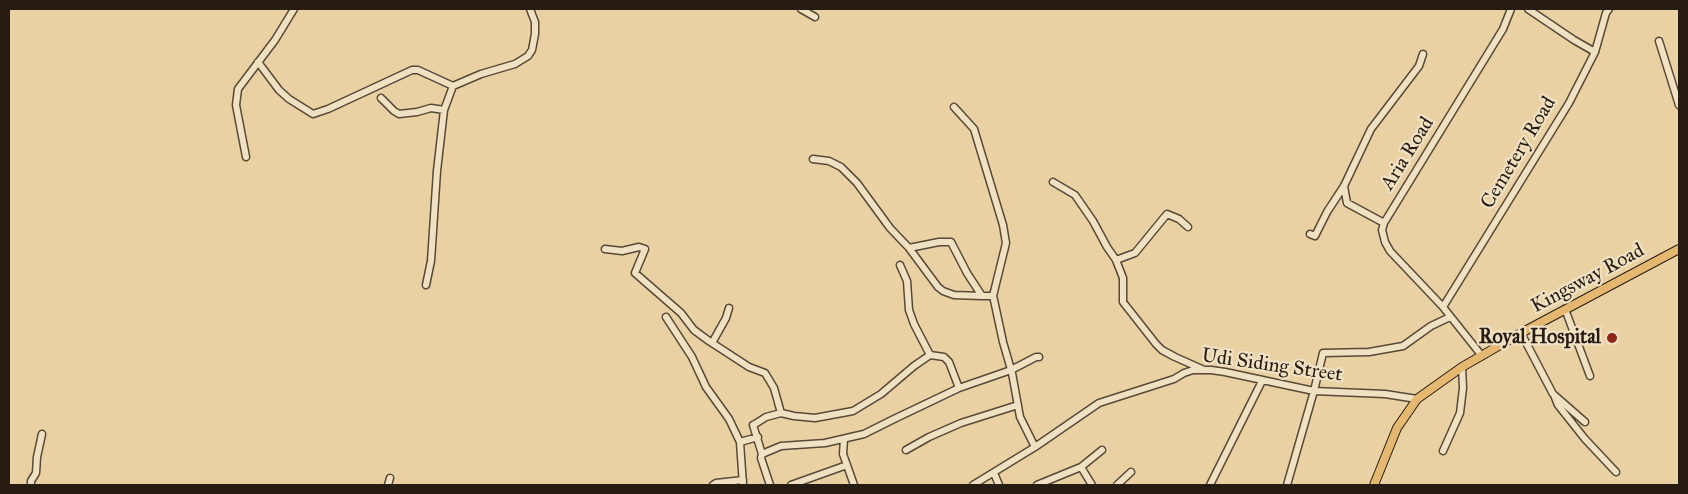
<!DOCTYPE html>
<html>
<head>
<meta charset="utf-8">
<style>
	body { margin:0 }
	#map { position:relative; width:1688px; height:494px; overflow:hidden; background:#ead1a3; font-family:"IM FELL Great Primer",serif }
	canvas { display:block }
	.frame { position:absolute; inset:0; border:10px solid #261c12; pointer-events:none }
</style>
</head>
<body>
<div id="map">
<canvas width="1688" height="494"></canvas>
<div class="frame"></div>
</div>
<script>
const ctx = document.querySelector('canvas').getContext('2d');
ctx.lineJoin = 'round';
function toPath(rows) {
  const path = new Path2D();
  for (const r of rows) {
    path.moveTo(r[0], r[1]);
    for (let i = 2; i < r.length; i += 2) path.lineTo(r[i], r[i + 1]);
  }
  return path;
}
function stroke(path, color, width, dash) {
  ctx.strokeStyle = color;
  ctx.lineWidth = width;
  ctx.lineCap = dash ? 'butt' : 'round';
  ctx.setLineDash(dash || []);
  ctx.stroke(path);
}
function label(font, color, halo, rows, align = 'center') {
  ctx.font = font + ' "IM FELL Great Primer",serif';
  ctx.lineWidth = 4.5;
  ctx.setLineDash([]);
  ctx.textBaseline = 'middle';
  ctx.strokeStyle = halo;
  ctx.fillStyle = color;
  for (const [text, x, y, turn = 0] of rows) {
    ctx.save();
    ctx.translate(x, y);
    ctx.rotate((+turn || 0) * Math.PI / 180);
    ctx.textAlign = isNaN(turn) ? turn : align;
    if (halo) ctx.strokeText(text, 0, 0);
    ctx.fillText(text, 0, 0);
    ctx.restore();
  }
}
const minor = toPath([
	[801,9,815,17],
	[1528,9,1574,40,1595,52],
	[1659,41,1679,105],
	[258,62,279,90,289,99,313,114,328,109,412,70,418,70,453,86],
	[381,98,394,111,399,114,417,112,431,108,444,110],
	[954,107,974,129,1003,225,1006,243,993,296,994,300,1003,342,1012,373,1020,417,1035,447],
	[246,157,236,105,238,89,275,40,294,9],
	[813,159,829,161,841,167,857,183,890,228,909,248,938,287,943,291,954,295,982,296],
	[1053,182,1075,195,1093,221,1107,247,1116,260,1123,278,1123,302,1156,344,1162,350,1175,357,1202,369],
	[1384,223,1347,203,1344,186,1371,129,1419,66,1423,54],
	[1310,234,1315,236,1327,212,1344,186],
	[909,248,939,242,951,242,967,273,982,296,993,296],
	[605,249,622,251,639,247,645,249,635,273,681,313,694,330,709,341,749,367,765,373,774,388,781,413],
	[1116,260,1135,253,1167,214,1179,219,1188,227],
	[900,265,907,281,909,310,914,324,930,355,944,357,949,362,959,388],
	[426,285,431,261,437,171,444,110,453,86,481,74,515,64,528,56,532,50,535,34,535,22,530,9],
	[1443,307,1569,103,1595,52,1606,13,1609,9],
	[1565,309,1590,376],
	[666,317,692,357,706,387,729,419,740,442,743,485],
	[1521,333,1553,394,1585,422],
	[712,343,726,318,729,308],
	[1482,356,1443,307,1390,251,1385,242,1382,230,1384,223,1503,29,1511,9],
	[1554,395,1558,405,1585,439,1616,472],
	[844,439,843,454,854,485],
	[740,442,758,437],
	[906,450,929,437,961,423,1018,405],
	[1443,451,1460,413,1463,388,1462,367],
	[762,454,781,446,825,443,864,434,894,419,959,388,1011,370,1036,357,1039,357],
	[1081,467,1092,485],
	[994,473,999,485],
	[31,485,31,481,36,473,37,457,42,434],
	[388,485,390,478],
	[713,485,716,483,743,480],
	[770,485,761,458,762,454,753,425,755,424,766,417,781,413,794,416,815,418,853,411,881,394,914,366,930,355],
	[791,485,847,465],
	[973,485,1035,447,1099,403,1174,379,1184,373,1193,370,1211,370,1225,372,1314,391,1385,394,1417,399],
	[1037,485,1081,467,1102,450],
	[1117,485,1131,472],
	[1210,485,1262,381],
	[1287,485,1314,391,1323,353,1369,352,1403,346,1431,326,1450,317]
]);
const major = toPath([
	[1374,485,1397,428,1417,399,1462,367,1521,333,1679,249]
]);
stroke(minor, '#574936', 9);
stroke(major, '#261c12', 10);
stroke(minor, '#f1e1c3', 6);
stroke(major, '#e5b872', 8);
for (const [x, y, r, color] of [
	[1612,338,6,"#8f2418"]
]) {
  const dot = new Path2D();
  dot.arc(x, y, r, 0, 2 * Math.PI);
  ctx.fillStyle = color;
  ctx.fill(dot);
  stroke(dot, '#f1e1c3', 2);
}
label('20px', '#261c12', '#f1e1c3', [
	["Cemetery Road",1519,153,-59],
	["Aria Road",1408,154,-58],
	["Kingsway Road",1588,279,-28],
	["Udi Siding Street",1272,366,8]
]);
label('bold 20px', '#261c12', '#f1e1c3', [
	["Royal Hospital",1601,338]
], 'right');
</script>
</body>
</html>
